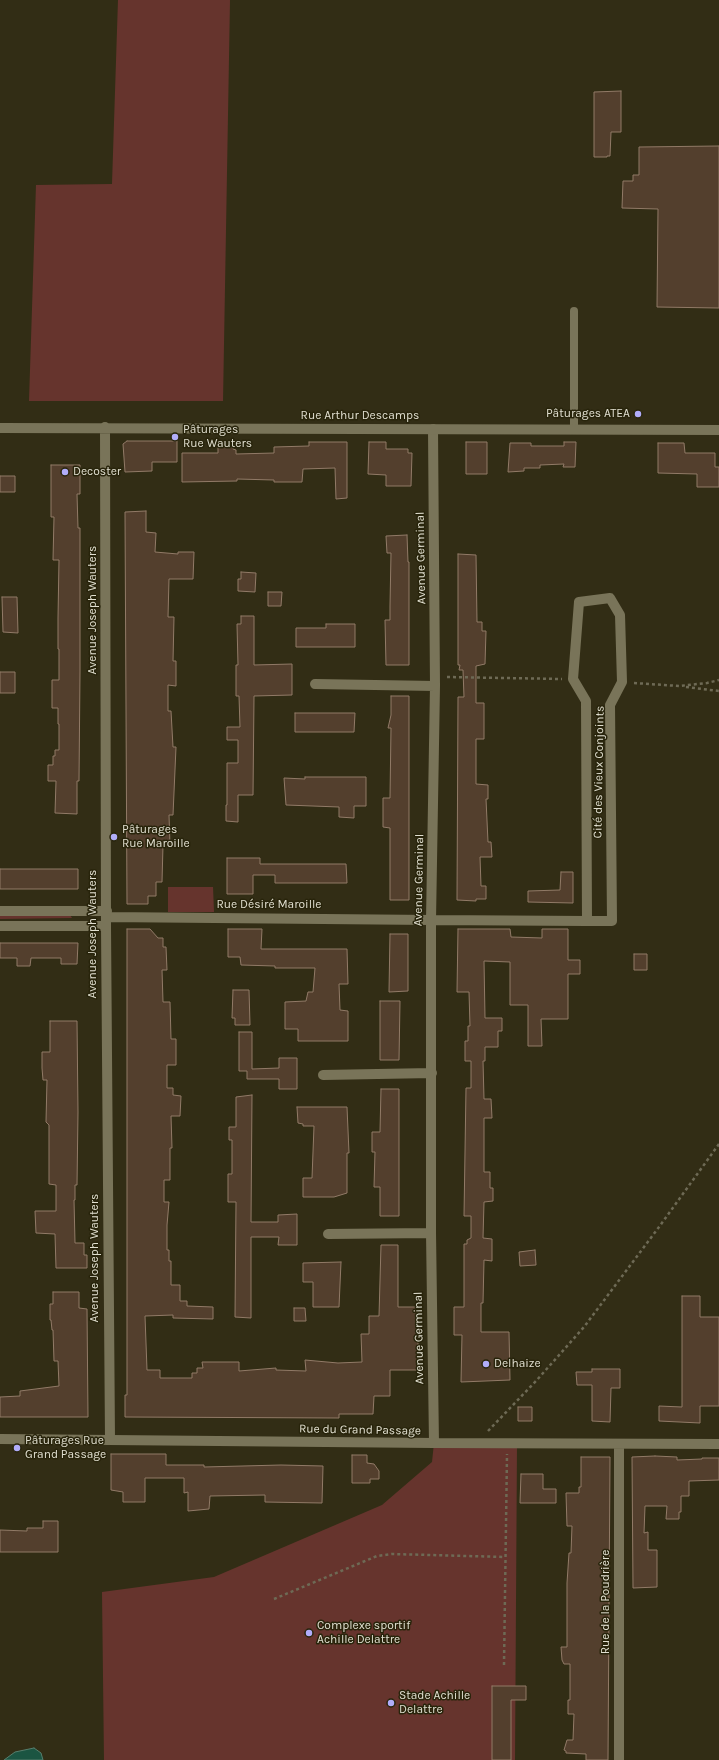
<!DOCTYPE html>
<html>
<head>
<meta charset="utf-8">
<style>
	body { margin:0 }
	canvas { display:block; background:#322d15 }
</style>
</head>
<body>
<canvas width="719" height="1760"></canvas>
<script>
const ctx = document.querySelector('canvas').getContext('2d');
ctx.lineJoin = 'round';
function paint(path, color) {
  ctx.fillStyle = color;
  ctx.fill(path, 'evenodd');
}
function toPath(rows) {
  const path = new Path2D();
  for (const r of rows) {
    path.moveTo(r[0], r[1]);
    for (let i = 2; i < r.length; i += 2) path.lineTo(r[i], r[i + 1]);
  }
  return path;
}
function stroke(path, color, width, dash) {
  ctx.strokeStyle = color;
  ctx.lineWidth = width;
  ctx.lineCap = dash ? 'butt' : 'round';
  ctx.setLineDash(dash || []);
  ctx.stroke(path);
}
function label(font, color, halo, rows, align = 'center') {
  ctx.font = font + ' Karla,sans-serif';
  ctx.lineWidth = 3;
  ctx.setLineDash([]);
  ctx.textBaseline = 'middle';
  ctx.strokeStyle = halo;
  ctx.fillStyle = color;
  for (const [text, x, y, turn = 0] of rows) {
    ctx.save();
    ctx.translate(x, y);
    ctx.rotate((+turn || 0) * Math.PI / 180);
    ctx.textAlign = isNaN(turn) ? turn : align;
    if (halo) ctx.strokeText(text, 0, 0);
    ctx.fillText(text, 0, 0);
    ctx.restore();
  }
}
paint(toPath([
	[118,0,230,0,223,401,29,401,36,185,112,184],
	[168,887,213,887,214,912,168,912],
	[0,915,70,915,72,918,0,919],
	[434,1443,517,1443,515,1760,104,1760,102,1592,214,1577,382,1505,432,1462]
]), '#66342d');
const water = toPath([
	[34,1748,41,1753,43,1760,4,1760,15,1752,34,1748]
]);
paint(water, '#1b5542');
stroke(water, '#567e6d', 1);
const building = toPath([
	[621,91,621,132,611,132,610,156,607,156,607,157,594,157,594,92,621,91],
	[719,146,719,308,657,307,658,209,622,208,623,181,633,181,633,175,639,175,639,147,719,146],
	[127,441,177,441,177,462,152,462,152,471,125,472,123,444,127,441],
	[309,442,347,442,347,498,336,499,335,468,303,469,302,482,274,482,274,480,237,479,237,481,182,482,182,453,218,453,218,447,233,447,233,449,236,450,236,454,274,453,274,447,309,446,309,442],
	[369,442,386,442,386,449,408,449,408,453,412,453,411,486,386,486,386,475,368,474,369,442],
	[466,442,487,442,487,474,466,474,466,442],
	[564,442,576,442,575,467,563,467,564,464,540,465,540,468,524,468,524,471,508,472,510,443,531,443,531,446,564,446,564,442],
	[658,443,684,443,685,453,715,453,715,467,719,467,719,487,697,487,697,474,658,473,658,443],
	[51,465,80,465,80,494,77,494,78,528,80,528,80,671,79,781,77,781,77,814,55,813,56,781,48,781,48,765,53,765,53,756,55,756,55,750,59,750,59,724,58,724,58,708,52,708,52,680,59,680,59,649,58,649,58,618,59,560,53,560,54,517,51,517,51,465],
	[0,476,15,476,15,492,0,492,0,476],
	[146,511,146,532,156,533,155,552,178,554,178,552,194,552,193,579,169,579,168,617,174,617,173,661,176,661,176,686,168,685,168,711,171,711,173,747,176,747,173,815,169,815,170,846,163,845,162,882,156,882,156,896,148,896,148,904,127,904,125,512,146,511],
	[407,535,408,562,409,562,409,665,386,665,385,620,390,620,390,606,391,553,387,553,386,536,407,535],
	[458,554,476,555,477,622,482,622,482,631,486,631,485,664,476,666,476,703,484,703,484,739,476,739,476,784,488,785,488,799,486,799,488,842,491,842,492,857,480,857,481,886,486,886,486,899,476,899,476,901,457,900,458,697,464,697,463,670,459,670,460,665,458,665,458,554],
	[241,572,256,573,255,592,238,591,238,579,241,579,241,572],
	[268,592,282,592,281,606,268,606,268,592],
	[2,597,17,597,18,633,3,632,2,597],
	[241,616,254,616,254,665,292,664,292,695,254,696,253,795,238,795,238,822,226,821,226,805,227,805,227,763,238,763,238,740,227,740,227,727,240,727,239,696,236,696,236,665,238,665,237,624,241,624,241,616],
	[326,624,355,624,355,647,296,647,296,628,326,628,326,624],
	[0,672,15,672,15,693,0,693,0,672],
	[391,696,409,696,409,900,390,900,390,828,383,827,383,798,390,798,391,728,388,728,391,715,391,696],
	[295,713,355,713,354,732,295,732,295,713],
	[305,777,366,777,366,806,354,806,354,818,339,817,339,807,286,805,284,778,305,779,305,777],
	[227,858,260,858,260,864,346,864,347,883,275,883,275,875,253,875,253,894,227,894,227,858],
	[0,869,78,869,78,889,0,889,0,869],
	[561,872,573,872,573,903,528,902,528,891,560,890,561,872],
	[127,929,150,929,158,938,163,938,163,947,166,947,167,970,162,970,163,1002,170,1002,171,1039,176,1039,176,1065,167,1065,167,1088,173,1088,173,1095,181,1096,180,1116,171,1116,172,1148,170,1148,170,1180,164,1180,164,1202,169,1202,167,1225,167,1250,169,1250,169,1261,171,1261,171,1285,180,1285,180,1301,187,1301,187,1306,213,1307,213,1319,173,1318,173,1315,145,1316,147,1370,160,1370,160,1378,192,1378,192,1373,197,1373,197,1368,203,1368,202,1362,239,1362,239,1371,276,1368,276,1370,306,1371,305,1360,338,1363,362,1362,361,1334,369,1334,369,1316,379,1316,381,1245,398,1245,398,1307,418,1307,418,1370,390,1370,390,1396,374,1396,373,1414,339,1414,339,1418,125,1417,125,1395,127,1395,127,929],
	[228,929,262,929,261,949,347,949,348,984,339,984,340,1010,348,1011,348,1041,298,1041,298,1029,285,1029,285,1002,306,1001,308,992,313,992,315,968,275,968,275,966,241,965,240,957,228,957,228,929],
	[458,929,510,929,511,937,542,938,542,929,568,929,568,960,580,960,580,974,568,974,568,1019,541,1019,542,1046,528,1046,528,1005,510,1005,510,962,484,961,485,1018,502,1018,502,1031,498,1031,498,1047,485,1047,485,1061,483,1061,484,1099,491,1099,492,1118,484,1118,484,1172,490,1172,490,1188,493,1188,493,1201,484,1202,483,1238,492,1239,492,1261,484,1260,483,1303,481,1303,481,1332,509,1332,510,1380,461,1382,462,1335,454,1335,454,1307,464,1307,464,1244,467,1244,467,1240,471,1238,471,1216,464,1216,466,1088,471,1088,471,1061,465,1061,465,1041,468,1041,468,1026,470,1026,469,992,457,992,458,929],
	[390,934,408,934,408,991,389,992,390,934],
	[0,943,78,943,77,964,61,964,61,958,31,958,30,966,17,966,17,958,0,958,0,943],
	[634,954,647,954,647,970,634,970,634,954],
	[233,990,249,990,250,1025,235,1025,235,1018,232,1018,233,990],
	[380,1001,400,1001,399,1060,380,1060,380,1001],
	[50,1021,77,1021,78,1112,77,1185,75,1185,75,1200,74,1200,75,1243,84,1243,84,1255,87,1255,87,1268,56,1268,55,1234,36,1233,35,1211,56,1211,56,1185,49,1184,49,1125,46,1122,47,1080,43,1080,42,1068,42,1052,50,1052,50,1021],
	[239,1032,252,1032,252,1069,279,1068,279,1058,297,1058,297,1089,279,1089,279,1079,247,1079,247,1071,239,1071,239,1032],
	[381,1089,399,1089,399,1216,380,1216,380,1187,374,1187,375,1152,372,1152,372,1132,380,1132,381,1089],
	[252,1095,251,1222,278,1222,278,1215,297,1214,297,1245,278,1245,279,1237,251,1237,251,1318,235,1317,236,1202,228,1202,228,1174,232,1174,232,1140,229,1140,229,1127,236,1127,236,1097,252,1095],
	[297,1107,347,1107,349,1153,347,1153,347,1193,334,1197,303,1197,303,1178,312,1178,314,1126,303,1126,303,1124,298,1123,297,1107],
	[535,1250,536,1265,520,1266,519,1252,535,1250],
	[341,1262,339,1307,313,1307,313,1282,303,1282,303,1263,341,1262],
	[53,1292,79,1292,79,1308,87,1309,88,1417,0,1417,0,1397,20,1396,20,1391,59,1386,58,1361,54,1361,53,1330,52,1330,51,1320,50,1320,50,1304,53,1304,53,1292],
	[682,1296,700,1296,700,1317,719,1317,719,1406,700,1406,700,1423,659,1421,659,1406,682,1407,682,1296],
	[294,1308,305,1308,306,1321,294,1321,294,1308],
	[592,1369,620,1369,620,1388,611,1388,610,1422,592,1421,592,1385,577,1385,576,1372,592,1372,592,1369],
	[518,1407,532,1407,532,1421,518,1421,518,1407],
	[111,1454,166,1454,166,1465,204,1465,204,1467,281,1465,323,1466,322,1503,265,1502,265,1495,210,1496,209,1509,188,1511,188,1492,184,1493,184,1478,145,1478,145,1502,123,1502,123,1492,111,1490,111,1454],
	[352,1455,367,1455,367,1463,374,1464,379,1471,379,1479,370,1479,370,1483,352,1483,352,1455],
	[655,1456,677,1457,677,1460,702,1459,702,1458,719,1458,719,1480,689,1481,689,1496,681,1496,681,1512,679,1512,679,1519,666,1519,667,1506,645,1506,644,1533,648,1532,648,1550,657,1550,657,1587,633,1588,632,1457,655,1456],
	[581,1457,610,1457,608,1760,586,1760,586,1754,566,1753,566,1751,564,1750,567,1740,573,1740,574,1714,568,1714,568,1700,570,1700,570,1664,564,1664,562,1660,561,1647,567,1647,567,1583,569,1553,571,1553,572,1526,567,1526,566,1493,579,1493,579,1487,581,1487,581,1457],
	[521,1474,543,1474,543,1489,556,1489,556,1503,520,1503,521,1474],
	[43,1521,58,1521,58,1552,0,1552,0,1530,27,1531,27,1528,43,1528,43,1521],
	[492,1686,526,1686,526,1700,511,1700,511,1760,492,1760,492,1686]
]);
paint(building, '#533f2d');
stroke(building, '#917a67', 1);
stroke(toPath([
	[447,677,562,679],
	[634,683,679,686,707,683,719,680],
	[686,687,719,691],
	[488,1431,536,1381,584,1327,659,1227,719,1144],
	[274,1599,377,1556,392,1554,505,1557],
	[504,1665,507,1454]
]), '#6e6a55', 2.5, [3, 3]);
stroke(toPath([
	[574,430,574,311]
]), '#797459', 8);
stroke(toPath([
	[433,429,435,686,431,920,431,1233,434,1443],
	[315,684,435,686],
	[0,911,107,911],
	[107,917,431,920,587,921,612,921,610,705,622,682,620,615,610,598,579,602,573,679,586,701,587,921],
	[0,926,106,926],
	[323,1075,432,1073],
	[328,1234,431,1233],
	[110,1440,434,1443,719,1444],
	[619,1444,619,1760]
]), '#797459', 10);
stroke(toPath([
	[0,428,719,430],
	[0,1439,110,1440,106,926,105,427]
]), '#797459', 10);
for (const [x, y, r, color] of [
	[638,414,4,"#b1adfa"],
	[175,437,4,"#b1adfa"],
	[65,472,4,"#b1adfa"],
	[114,837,4,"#b1adfa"],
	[486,1364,4,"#b1adfa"],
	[17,1448,4,"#b1adfa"],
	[309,1633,4,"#b1adfa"],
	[391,1703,4,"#b1adfa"]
]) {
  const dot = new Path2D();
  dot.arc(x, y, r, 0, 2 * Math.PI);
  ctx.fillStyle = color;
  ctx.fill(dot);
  stroke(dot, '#28240b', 1.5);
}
label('12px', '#e1dfd0', '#28240b', [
	["Pâturages ATEA",630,414,"right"],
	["Pâturages",183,430],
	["Rue Wauters",183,444],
	["Decoster",73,472],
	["Pâturages",122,830],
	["Rue Maroille",122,844],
	["Delhaize",494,1364],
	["Pâturages Rue",25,1441],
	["Grand Passage",25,1455],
	["Complexe sportif",317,1626],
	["Achille Delattre",317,1640],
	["Stade Achille",399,1696],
	["Delattre",399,1710]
], 'left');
label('12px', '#e1dfd0', '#28240b', [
	["Rue Arthur Descamps",360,416],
	["Avenue Germinal",421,558,-91],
	["Avenue Joseph Wauters",93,610,-90],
	["Cité des Vieux Conjoints",599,772,-89],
	["Avenue Germinal",419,880,-89],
	["Rue Désiré Maroille",269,905],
	["Avenue Joseph Wauters",93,934,-90],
	["Avenue Joseph Wauters",95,1258,-90],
	["Avenue Germinal",419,1338,-91],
	["Rue du Grand Passage",360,1430,1],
	["Rue de la Poudrière",606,1602,-90]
]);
</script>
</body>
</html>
